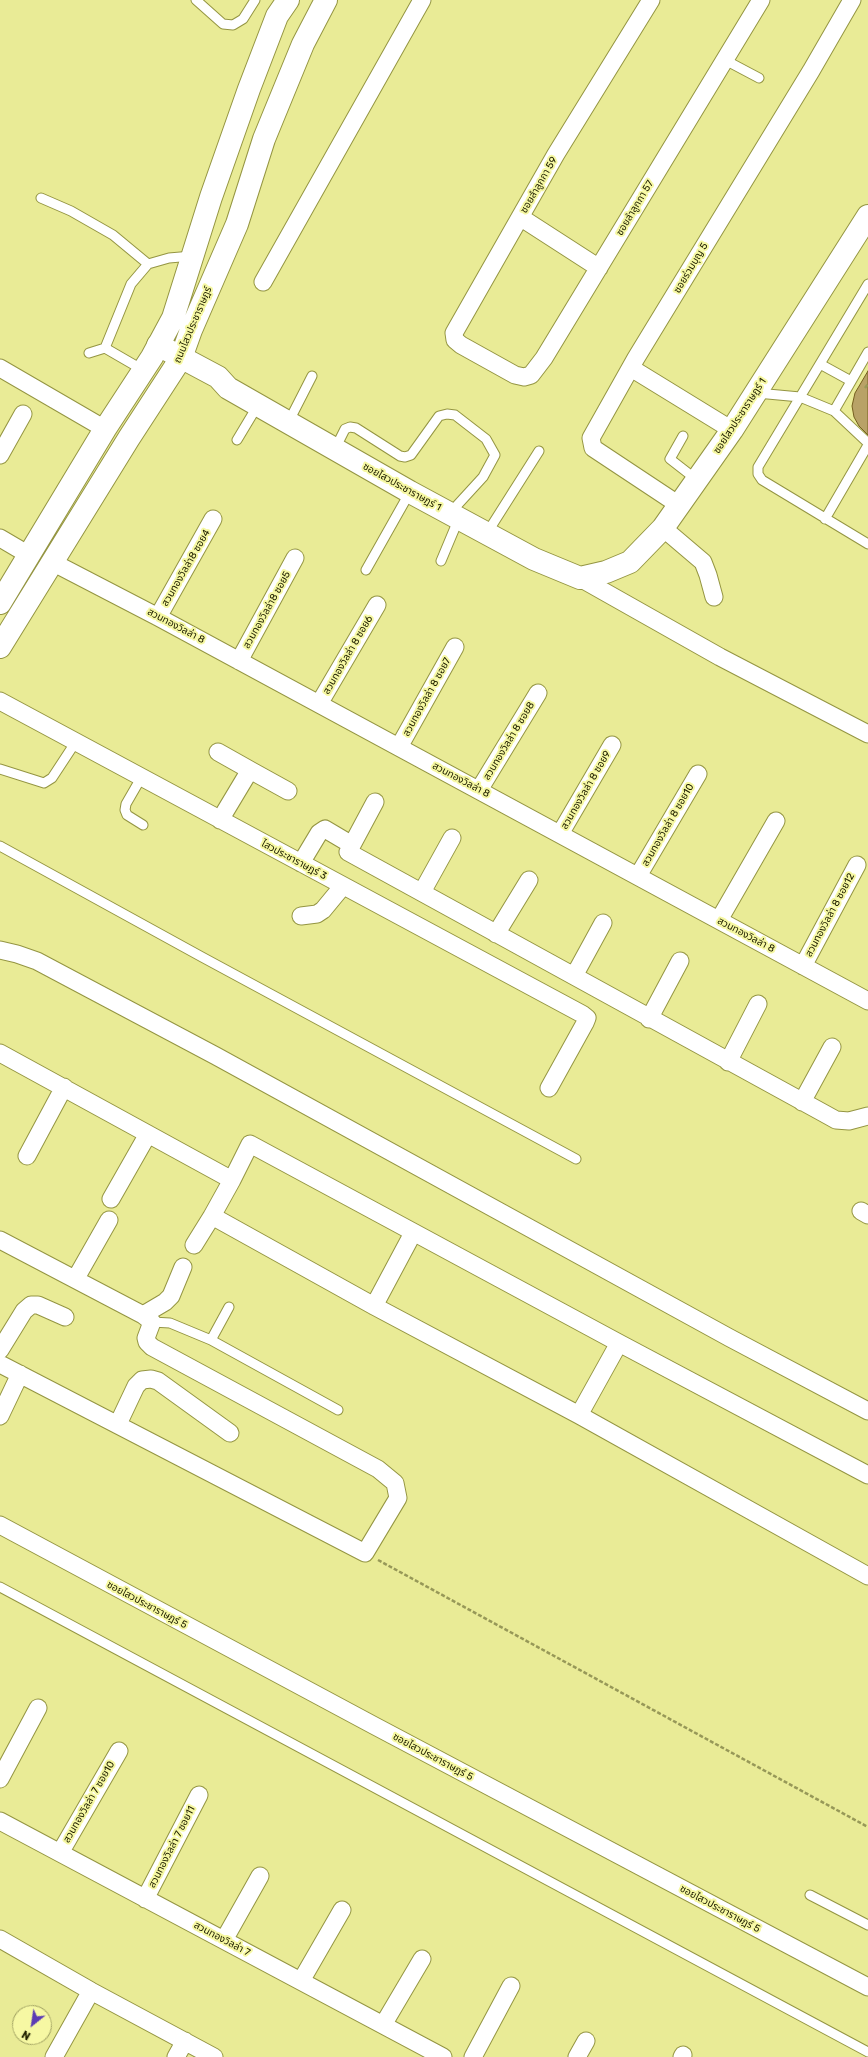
<!DOCTYPE html>
<html>
<head>
<meta charset="utf-8">
<style>
	body { margin:0 }
	#map { position:relative; width:868px; height:2057px; overflow:hidden; background:#e9eb96; font-family:Rubik,sans-serif }
	canvas { display:block }
	.north { position:absolute; left:12px; top:2005px; width:40px; height:40px; box-sizing:border-box; background:#f6f8a3; border:1px solid #a1a262; border-radius:50%; rotate:210deg; font-size:11px; font-weight:700; line-height:16px; text-align:center; color:#212100 }
	.north::after { content:''; display:block; margin:auto; width:14px; height:18px; background:#5c3cb4; clip-path:polygon(50% 0,100% 100%,50% 72%,0 100%) }
</style>
</head>
<body>
<div id="map">
<canvas width="868" height="2057"></canvas>
<div class="north">N</div>
</div>
<script>
const ctx = document.querySelector('canvas').getContext('2d');
ctx.lineJoin = 'round';
function paint(path, color) {
  ctx.fillStyle = color;
  ctx.fill(path, 'evenodd');
}
function toPath(rows) {
  const path = new Path2D();
  for (const r of rows) {
    path.moveTo(r[0], r[1]);
    for (let i = 2; i < r.length; i += 2) path.lineTo(r[i], r[i + 1]);
  }
  return path;
}
function stroke(path, color, width, dash) {
  ctx.strokeStyle = color;
  ctx.lineWidth = width;
  ctx.lineCap = dash ? 'butt' : 'round';
  ctx.setLineDash(dash || []);
  ctx.stroke(path);
}
function label(font, color, halo, rows, align = 'center') {
  ctx.font = font + ' Rubik,"Noto Sans Thai",sans-serif';
  ctx.lineWidth = 4;
  ctx.setLineDash([]);
  ctx.textBaseline = 'middle';
  ctx.strokeStyle = halo;
  ctx.fillStyle = color;
  for (const [text, x, y, turn = 0] of rows) {
    ctx.save();
    ctx.translate(x, y);
    ctx.rotate((+turn || 0) * Math.PI / 180);
    ctx.textAlign = isNaN(turn) ? turn : align;
    if (halo) ctx.strokeText(text, 0, 0);
    ctx.fillText(text, 0, 0);
    ctx.restore();
  }
}
const building = toPath([
	[868,371,868,435,859,426,854,417,852,406,855,393,868,371]
]);
paint(building, '#b8a267');
stroke(building, '#745e1e', 1);
const service = toPath([
	[196,0,223,24,233,25,243,19,255,0],
	[725,60,759,78],
	[41,198,71,211,113,235,148,264],
	[868,284,758,467,758,474,762,480,868,544],
	[105,348,131,284,148,264,169,258,192,256],
	[89,353,105,348,143,370],
	[820,364,851,381],
	[757,393,800,397,834,411,868,443],
	[834,411,868,352],
	[288,423,312,376],
	[683,436,670,459,697,480],
	[237,440,258,405],
	[335,449,345,429,350,427,356,428,400,456,405,457,411,455,439,416,447,414,455,415,486,439,495,455,483,477,450,513],
	[825,519,868,445],
	[487,533,539,451],
	[441,561,459,518],
	[366,570,410,492],
	[0,769,44,783,52,778,75,743],
	[141,778,126,804,125,810,127,815,143,825],
	[0,846,202,957,576,1159],
	[152,1322,170,1323,211,1340,338,1410],
	[211,1340,229,1307],
	[0,1587,868,2052],
	[810,1895,868,1925]
]);
const minor = toPath([
	[651,0,556,154,454,333,455,340,461,345,515,375,524,377,531,375,544,358,761,0],
	[520,217,599,268],
	[263,282,422,0],
	[0,368,105,429],
	[631,368,732,430],
	[0,455,23,414],
	[679,505,593,448,591,438,636,358,811,71,852,0],
	[663,528,703,562,708,575,714,597],
	[0,538,29,555],
	[52,562,158,617,868,1001],
	[580,578,720,657,868,734],
	[158,617,213,519],
	[239,661,295,558],
	[0,701,582,1014,587,1018,585,1023,549,1088],
	[319,704,377,605],
	[399,747,455,647],
	[218,752,250,770,220,820],
	[250,770,288,791],
	[479,790,538,693],
	[560,834,612,745],
	[352,845,348,852,827,1115,836,1120,849,1121,868,1116],
	[301,863,319,833,325,829,352,845,375,802],
	[638,876,698,774],
	[422,892,452,838],
	[301,916,317,914,323,910,342,887],
	[719,920,776,821],
	[496,934,529,880],
	[0,950,17,954,37,961,216,1056,730,1338,868,1411],
	[803,966,857,865],
	[574,976,603,923],
	[649,1019,680,961],
	[0,1053,232,1180,250,1144,619,1343,868,1475],
	[728,1062,758,1004],
	[802,1102,832,1047],
	[27,1156,64,1087],
	[232,1180,212,1216,374,1306,579,1415,868,1576],
	[111,1199,148,1134],
	[861,1211,868,1215],
	[0,1240,143,1315,152,1322,146,1338,147,1342,152,1347,378,1469,395,1483,398,1498,365,1553,0,1364],
	[194,1245,212,1216],
	[76,1278,109,1220],
	[374,1306,413,1233],
	[143,1315,165,1302,171,1296,183,1267],
	[0,1350,24,1311,31,1305,38,1305,65,1317],
	[579,1415,619,1343],
	[0,1416,20,1374],
	[118,1424,136,1386,142,1380,151,1379,158,1381,230,1433],
	[0,1525,373,1725,868,1987],
	[0,1779,38,1708],
	[0,1821,443,2057],
	[60,1853,119,1751],
	[145,1899,199,1795],
	[0,1939,91,1991,214,2057],
	[224,1940,260,1876],
	[301,1981,342,1910],
	[383,2025,422,1959],
	[54,2057,91,1991],
	[176,2057,185,2041],
	[473,2057,511,1986],
	[577,2057,586,2041],
	[682,2057,683,2055]
]);
const tertiary = toPath([
	[158,345,218,377,228,388,410,492,534,559,580,578,606,572,630,562,663,528,732,430,868,216]
]);
const secondary = toPath([
	[0,603,105,429,152,357,173,318,211,197,249,89,277,16,288,0],
	[0,647,129,438,181,358,191,330,237,224,264,139,303,44,326,0]
]);
stroke(service, '#949542', 11);
stroke(minor, '#949542', 19);
stroke(tertiary, '#949542', 24);
stroke(secondary, '#949542', 24);
stroke(toPath([
	[865,388,868,384],
	[378,1560,868,1827]
]), '#979858', 2.5, [4, 2]);
stroke(service, '#fff', 9);
stroke(minor, '#fff', 17);
stroke(tertiary, '#fff', 22);
stroke(secondary, '#fff', 22);
label('10px', '#212100', '#f6f8a3', [
	["ซอยลำลูกกา 59",539,185,-60],
	["ซอยลำลูกกา 57",635,208,-59],
	["ซอยร่วมบุญ 5",691,268,-59],
	["ถนนไสวประชาราษฎร์",193,325,-67],
	["ซอยไสวประชาราษฎร์ 1",740,416,-57],
	["ซอยไสวประชาราษฎร์ 1",402,487,29],
	["สวนทองวิลล่า8 ซอย4",186,568,-60],
	["สวนทองวิลล่า8 ซอย5",267,610,-61],
	["สวนทองวิลล่า 8",176,626,28],
	["สวนทองวิลล่า 8 ซอย6",348,655,-60],
	["สวนทองวิลล่า 8 ซอย7",427,697,-61],
	["สวนทองวิลล่า 8 ซอย8",509,741,-59],
	["สวนทองวิลล่า 8",461,780,28],
	["สวนทองวิลล่า 8 ซอย9",586,790,-60],
	["สวนทองวิลล่า 8 ซอย10",668,825,-60],
	["ไสวประชาราษฎร์ 3",294,860,28],
	["สวนทองวิลล่า 8 ซอย12",830,915,-62],
	["สวนทองวิลล่า 8",746,935,28],
	["ซอยไสวประชาราษฎร์ 5",147,1605,28],
	["ซอยไสวประชาราษฎร์ 5",433,1757,28],
	["สวนทองวิลล่า 7 ซอย10",89,1802,-60],
	["สวนทองวิลล่า 7 ซอย11",172,1847,-63],
	["ซอยไสวประชาราษฎร์ 5",720,1909,28],
	["สวนทองวิลล่า 7",222,1939,28]
]);
</script>
</body>
</html>
